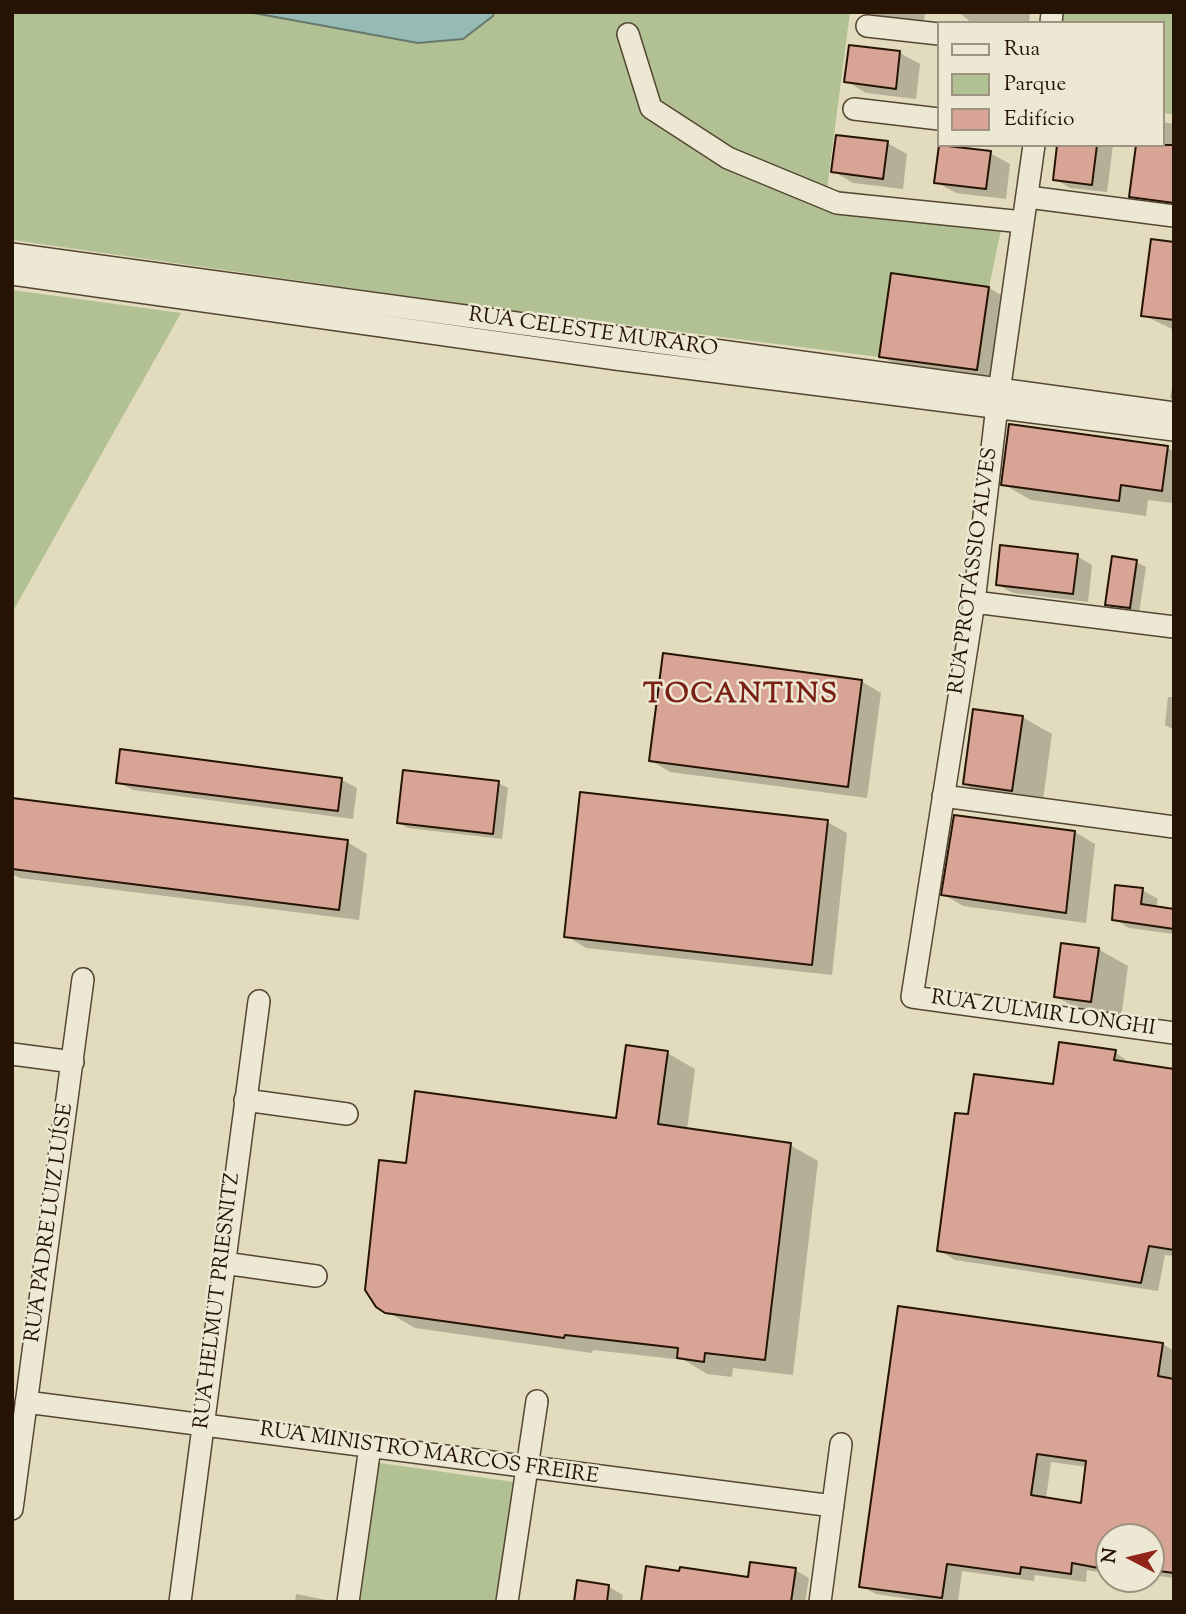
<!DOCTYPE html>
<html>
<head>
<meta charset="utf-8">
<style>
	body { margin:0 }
	#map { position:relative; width:1186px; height:1614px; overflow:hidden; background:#e3dbbd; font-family:"Sorts Mill Goudy",serif }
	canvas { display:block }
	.frame { position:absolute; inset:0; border:14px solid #251403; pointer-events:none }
	.legend { position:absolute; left:937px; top:21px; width:228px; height:126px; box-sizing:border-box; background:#ede8d4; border:2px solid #9d9380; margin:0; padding:9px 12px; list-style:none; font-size:21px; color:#251403 }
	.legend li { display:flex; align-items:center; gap:14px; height:35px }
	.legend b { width:35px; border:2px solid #9d9380 }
	.north { position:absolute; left:1095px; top:1523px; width:70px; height:70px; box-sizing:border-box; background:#ede8d4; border:2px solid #9d9380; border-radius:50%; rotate:277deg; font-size:19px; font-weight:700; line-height:28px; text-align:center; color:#251403 }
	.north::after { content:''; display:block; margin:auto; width:24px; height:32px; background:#8f2418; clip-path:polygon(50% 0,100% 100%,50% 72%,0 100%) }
</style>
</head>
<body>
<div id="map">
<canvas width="1186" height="1614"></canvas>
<div class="frame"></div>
<ul class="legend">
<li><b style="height:9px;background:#ede8d4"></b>Rua</li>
<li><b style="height:19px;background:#b2c193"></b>Parque</li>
<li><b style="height:19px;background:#d7a495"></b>Edifício</li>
</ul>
<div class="north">N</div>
</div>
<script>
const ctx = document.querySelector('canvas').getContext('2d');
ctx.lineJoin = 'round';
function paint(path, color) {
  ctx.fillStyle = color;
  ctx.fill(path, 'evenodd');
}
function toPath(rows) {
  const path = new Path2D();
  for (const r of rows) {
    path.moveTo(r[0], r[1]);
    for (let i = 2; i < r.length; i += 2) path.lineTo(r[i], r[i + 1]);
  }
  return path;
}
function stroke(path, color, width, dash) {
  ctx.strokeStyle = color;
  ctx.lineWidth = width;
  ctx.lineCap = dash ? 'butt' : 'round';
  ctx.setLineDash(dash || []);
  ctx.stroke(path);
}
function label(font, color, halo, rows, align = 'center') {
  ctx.font = font + ' "Sorts Mill Goudy",serif';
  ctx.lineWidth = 5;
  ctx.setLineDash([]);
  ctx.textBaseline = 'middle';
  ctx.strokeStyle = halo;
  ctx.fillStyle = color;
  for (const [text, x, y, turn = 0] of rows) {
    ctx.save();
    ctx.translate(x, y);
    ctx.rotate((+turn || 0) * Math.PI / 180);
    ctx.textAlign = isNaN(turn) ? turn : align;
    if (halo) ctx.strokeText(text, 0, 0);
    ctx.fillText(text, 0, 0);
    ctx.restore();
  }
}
paint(toPath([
	[12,12,850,12,827,189,1005,211,989,287,891,273,879,357,493,308,12,240],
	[1061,12,1174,12,1174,115,1163,113,1163,23,1059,23],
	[12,290,181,313,12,613],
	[373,1462,514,1482,497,1602,355,1602]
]), '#b2c193');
const water = toPath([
	[248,12,494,12,493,16,463,39,418,43,248,12]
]);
paint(water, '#95bbb4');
stroke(water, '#68786d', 2);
paint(toPath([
	[868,12,925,12,924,22,875,16],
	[958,12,1030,12,1029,23,972,23],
	[851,47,900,53,920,64,916,99,866,93,846,81],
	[1163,122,1174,124,1174,210,1151,207,1130,196,1163,145],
	[887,143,907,154,903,189,853,183,833,171],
	[1059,145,1113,145,1107,192,1070,188,1055,179],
	[990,153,1010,164,1006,199,956,193,936,182],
	[1174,244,1174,330,1143,315],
	[989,288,1018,305,1007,386,911,373,881,356],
	[1174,376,1174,400,1170,398],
	[1167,448,1174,451,1174,503,1148,500,1146,516,1031,500,1003,484],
	[1077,556,1092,565,1088,602,1013,593,998,585],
	[1136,562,1146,567,1139,613,1117,610,1107,604],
	[861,681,881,693,867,798,670,772,650,760],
	[1168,697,1174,697,1174,730,1165,725],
	[1022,717,1052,734,1042,807,994,801,965,784],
	[122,751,342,780,357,788,353,819,133,790,118,782],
	[498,783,508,788,502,839,408,828,399,823],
	[12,800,347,842,367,854,359,920,20,878,12,874],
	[955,817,1075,832,1095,844,1086,923,963,906,943,894],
	[827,822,847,833,832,975,586,948,566,936],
	[1142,890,1158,899,1156,908,1174,911,1174,934,1129,928,1114,919],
	[1098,949,1128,966,1121,1018,1085,1013,1055,996],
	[1115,1052,1131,1064,1174,1070,1174,1256,1165,1255,1158,1291,955,1260,939,1250,970,1116,1054,1086],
	[667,1053,695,1069,687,1130,790,1145,818,1161,793,1375,733,1368,732,1377,707,1374,684,1360,593,1350,592,1353,415,1328,377,1306,407,1165,618,1120],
	[1163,1344,1174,1351,1174,1578,1151,1575,1151,1537,1109,1537,1109,1574,1087,1570,1086,1582,1035,1575,1034,1581,962,1571,958,1602,930,1602,876,1594,861,1586],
	[1051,1462,1087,1467,1082,1505,1046,1499],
	[795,1570,809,1578,805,1602,642,1602],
	[578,1582,609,1587,623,1595,622,1600,634,1602,576,1602],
	[296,1594,332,1601,333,1602,295,1602]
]), '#0003');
const building = toPath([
	[849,45,900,51,896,89,844,82,849,45],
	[836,135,888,141,883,179,831,172,836,135],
	[939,145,991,151,986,189,934,183,939,145],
	[1057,145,1097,145,1092,185,1053,180,1057,145],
	[1136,145,1174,145,1174,203,1129,197,1136,145],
	[1151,239,1174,242,1174,320,1141,316,1151,239],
	[891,273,989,287,977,370,879,357,891,273],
	[1009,424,1168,446,1162,491,1121,485,1119,501,1001,485,1009,424],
	[1000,545,1078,554,1073,594,996,585,1000,545],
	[1112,556,1137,560,1130,608,1105,605,1112,556],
	[663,653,862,680,848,787,649,761,663,653],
	[973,709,1023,716,1012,791,963,784,973,709],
	[120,749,342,778,338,811,116,783,120,749],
	[403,770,499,781,493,834,397,823,403,770],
	[580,792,828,820,812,965,564,937,580,792],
	[12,798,348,840,339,910,12,869,12,798],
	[954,815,1075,831,1066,913,941,895,954,815],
	[1115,885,1143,888,1141,904,1174,909,1174,929,1112,920,1115,885],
	[1061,943,1099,948,1091,1002,1054,997,1061,943],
	[1059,1042,1116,1050,1114,1060,1174,1069,1174,1250,1149,1246,1141,1283,937,1251,955,1113,968,1114,974,1074,1053,1084,1059,1042],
	[626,1045,668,1051,658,1124,791,1143,765,1360,705,1353,704,1362,677,1358,678,1348,565,1335,564,1338,385,1313,376,1307,365,1290,379,1160,406,1163,415,1091,616,1118,626,1045],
	[898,1306,1163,1343,1158,1376,1174,1379,1174,1573,1151,1570,1151,1537,1109,1537,1109,1570,1072,1563,1071,1574,1021,1567,1020,1574,947,1564,942,1598,859,1587,898,1306],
	[1037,1454,1086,1461,1081,1503,1031,1495,1037,1454],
	[750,1562,796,1568,791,1602,641,1602,646,1566,679,1571,680,1567,748,1577,750,1562],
	[577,1580,609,1585,607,1602,574,1602,577,1580]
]);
paint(building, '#d7a495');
stroke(building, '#251403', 2);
const minor = toPath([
	[1051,23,1052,12],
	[867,26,939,34],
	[628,34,651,108,728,158,837,203,1023,222],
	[854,109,939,119],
	[1034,145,997,406,974,602,912,997,1174,1033],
	[1028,197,1174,216],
	[12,254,1174,413],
	[12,274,616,359,1174,430],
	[974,602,1174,627],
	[943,796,1174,827],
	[12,1054,73,1062],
	[245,1100,347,1114],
	[224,1263,316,1276],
	[26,1402,833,1506],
	[12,1509,83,979],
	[180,1602,259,1001],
	[348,1602,370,1447],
	[507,1602,537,1401],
	[820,1602,841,1444]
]);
stroke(minor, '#544632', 24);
stroke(minor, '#ede8d4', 21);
label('21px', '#251403', '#ede8d4', [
	["RUA CELESTE MURARO",593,334,8],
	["RUA PROTÁSSIO ALVES",975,571,-82],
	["RUA ZULMIR LONGHI",1043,1015,8],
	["RUA PADRE LUIZ LUÍSE",51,1223,-82],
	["RUA HELMUT PRIESNITZ",219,1301,-83],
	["RUA MINISTRO MARCOS FREIRE",429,1455,8]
]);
ctx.letterSpacing = '2px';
label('bold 28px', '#7a1f14', '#ede8d4', [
	["TOCANTINS",741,697]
]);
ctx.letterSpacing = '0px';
</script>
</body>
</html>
